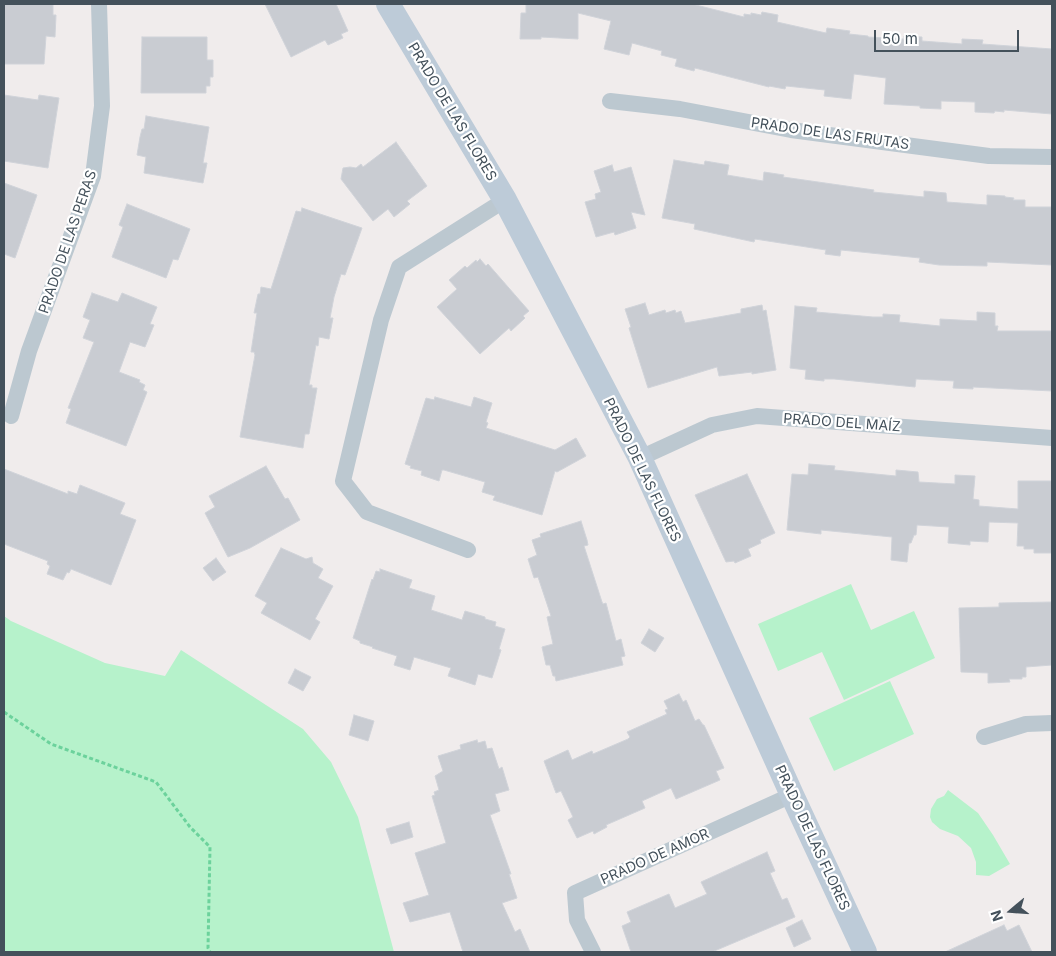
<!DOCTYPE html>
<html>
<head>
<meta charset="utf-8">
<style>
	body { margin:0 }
	#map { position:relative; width:1056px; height:956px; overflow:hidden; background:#f0ecec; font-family:Inter,sans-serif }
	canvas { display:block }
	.frame { position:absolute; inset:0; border:5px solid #44515b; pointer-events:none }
	.north { position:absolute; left:986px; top:886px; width:50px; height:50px; -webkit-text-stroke:4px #fff; paint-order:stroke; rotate:252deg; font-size:14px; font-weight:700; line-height:20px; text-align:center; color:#44515b }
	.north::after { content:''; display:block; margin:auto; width:18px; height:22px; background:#44515b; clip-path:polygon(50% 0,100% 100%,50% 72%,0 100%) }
	.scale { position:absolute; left:874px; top:30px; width:145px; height:22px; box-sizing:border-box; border:2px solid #44515b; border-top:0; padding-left:6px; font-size:15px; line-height:18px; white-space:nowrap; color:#44515b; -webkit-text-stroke:4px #fff; paint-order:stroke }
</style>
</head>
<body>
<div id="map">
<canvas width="1056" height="956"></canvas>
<div class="frame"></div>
<div class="north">N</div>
<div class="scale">50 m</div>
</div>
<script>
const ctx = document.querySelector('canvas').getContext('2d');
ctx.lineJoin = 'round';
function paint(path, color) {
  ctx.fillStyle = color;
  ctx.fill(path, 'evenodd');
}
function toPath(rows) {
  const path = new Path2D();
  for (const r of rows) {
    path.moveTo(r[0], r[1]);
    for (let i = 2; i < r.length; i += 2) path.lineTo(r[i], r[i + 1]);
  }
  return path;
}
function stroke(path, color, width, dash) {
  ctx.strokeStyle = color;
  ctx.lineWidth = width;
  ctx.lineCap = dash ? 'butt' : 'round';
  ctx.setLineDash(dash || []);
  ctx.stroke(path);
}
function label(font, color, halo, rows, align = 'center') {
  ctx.font = font + ' Inter,sans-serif';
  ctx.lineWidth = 4.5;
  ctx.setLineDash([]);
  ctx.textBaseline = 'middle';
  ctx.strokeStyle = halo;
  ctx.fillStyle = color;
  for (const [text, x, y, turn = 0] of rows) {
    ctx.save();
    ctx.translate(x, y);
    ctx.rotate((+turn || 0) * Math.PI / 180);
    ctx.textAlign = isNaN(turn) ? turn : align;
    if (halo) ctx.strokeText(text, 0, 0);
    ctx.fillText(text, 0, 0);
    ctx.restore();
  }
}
paint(toPath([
	[851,584,871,630,914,611,935,658,844,700,822,652,778,671,758,624],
	[4,616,11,621,105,663,165,676,181,650,303,729,331,762,358,817,394,952,4,952],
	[890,681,914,734,834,771,809,718],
	[948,790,978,813,993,835,1010,864,989,876,976,875,976,862,971,848,958,836,940,829,932,822,930,817,931,809,937,799,944,796]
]), '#b6f2cb');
const building = toPath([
	[4,4,53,4,53,15,56,15,55,37,46,36,44,64,4,64,4,4],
	[265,4,336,4,348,31,341,34,343,38,328,45,325,40,291,57,265,4],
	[526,4,692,4,744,17,744,14,751,15,751,13,761,15,762,12,778,15,777,22,826,33,827,28,850,31,849,34,868,36,868,37,904,39,904,36,922,37,922,41,962,44,962,39,983,40,982,44,1052,49,1052,114,1004,110,1004,112,995,111,994,113,975,112,975,102,941,101,941,109,920,108,920,106,884,104,886,78,854,74,851,99,824,96,825,90,786,86,785,89,769,86,769,87,695,68,694,71,675,66,677,59,661,55,662,51,632,43,629,55,604,49,611,21,578,13,578,39,541,37,541,39,520,39,521,13,526,13,526,4],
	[142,37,207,37,207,60,213,60,213,77,210,77,210,86,206,86,206,93,141,93,142,37],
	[4,95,38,100,39,95,59,98,48,168,4,161,4,95],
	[146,116,209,127,203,163,207,163,203,183,144,173,146,157,137,155,140,137,142,129,144,129,146,116],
	[396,142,427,186,407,201,410,204,394,217,388,209,373,221,341,179,343,168,350,167,356,168,361,164,363,167,396,142],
	[674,160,704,165,705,161,729,165,727,175,763,181,764,172,784,175,783,177,874,190,873,192,924,197,924,191,946,193,947,202,987,205,987,195,1005,196,1005,197,1014,198,1013,200,1025,200,1025,207,1052,207,1052,265,987,262,987,266,939,265,919,262,920,258,841,250,840,256,825,254,826,250,755,239,754,242,694,229,695,224,662,218,674,160],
	[612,165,614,172,631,167,645,215,631,212,636,228,615,235,614,232,596,237,585,202,596,199,595,194,601,192,594,171,612,165],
	[4,183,37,195,15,258,4,254,4,183],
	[127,204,190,229,178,260,173,259,166,278,112,257,123,227,119,225,127,204],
	[302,208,362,228,345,275,341,274,334,297,330,318,333,318,329,339,319,337,318,346,316,345,309,385,312,385,312,388,317,388,309,434,305,434,303,448,240,437,255,355,254,352,251,352,257,313,254,313,258,294,260,294,261,287,271,289,296,211,301,212,302,208],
	[480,259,486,266,488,264,529,311,523,316,525,318,511,331,509,328,480,354,437,307,457,289,449,280,465,266,467,268,476,260,477,262,480,259],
	[92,293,118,302,122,293,157,307,150,324,154,325,145,347,130,342,119,372,140,380,139,382,145,385,143,390,147,392,126,446,66,423,71,409,68,408,94,342,83,338,90,320,83,317,92,293],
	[645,303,649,315,665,310,666,313,675,310,676,313,681,311,685,323,741,313,741,309,762,305,763,311,766,310,776,370,752,374,752,372,719,376,717,367,648,388,629,328,631,327,625,309,645,303],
	[795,306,817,308,816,312,873,317,883,317,883,314,900,315,899,322,940,326,940,319,977,321,977,312,995,313,995,326,998,326,997,331,1052,331,1052,391,973,387,973,389,953,388,954,381,916,379,915,387,834,379,824,379,824,381,805,379,806,370,790,368,795,306],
	[435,397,471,407,474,397,492,403,486,422,488,423,486,428,555,450,576,438,586,456,557,472,555,471,542,515,493,500,495,496,482,492,485,482,444,470,442,470,439,481,421,475,422,471,410,468,411,466,405,464,426,398,434,400,435,397],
	[809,464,835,466,834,470,896,476,896,470,918,472,919,482,955,484,955,475,975,476,973,499,979,500,979,506,1018,509,1018,481,1052,481,1052,553,1034,553,1034,549,1024,549,1024,546,1017,546,1018,523,989,522,988,542,970,541,970,545,948,543,949,527,917,525,916,535,914,535,911,543,909,543,907,562,891,560,892,537,821,530,821,534,787,530,792,474,808,475,809,464],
	[266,466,285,499,288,498,300,520,250,548,228,557,205,513,215,507,209,496,266,466],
	[4,469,68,494,68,491,77,494,80,485,125,503,120,514,136,520,111,585,71,569,69,573,67,572,63,580,47,574,50,566,47,564,48,561,4,544,4,469],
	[747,474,775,533,760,540,761,543,748,549,751,556,735,563,734,561,726,562,695,495,747,474],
	[581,521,587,540,588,545,584,546,602,602,603,604,606,603,616,641,621,639,625,656,621,657,623,665,556,681,555,676,553,676,550,665,546,665,542,647,553,644,547,617,551,616,538,577,534,578,528,559,537,555,532,540,541,537,540,534,581,521],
	[281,548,306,559,312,557,313,563,323,569,318,578,333,586,315,619,320,622,310,640,261,613,267,603,255,596,281,548],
	[216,558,226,572,213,581,203,568,216,558],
	[380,569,412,580,409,588,435,596,431,610,462,620,465,611,485,617,485,619,496,622,495,626,505,629,499,649,501,650,492,678,478,674,475,685,448,676,451,668,414,657,410,670,394,665,397,656,372,648,373,647,360,643,360,641,353,638,372,579,373,580,376,571,380,572,380,569],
	[1052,602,1052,665,1026,667,1026,677,1022,677,1022,679,1009,679,1010,682,988,683,988,673,961,672,959,608,999,607,999,603,1052,602],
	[649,629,664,638,655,652,641,643,649,629],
	[295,669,311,677,303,691,288,683,295,669],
	[679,694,683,702,686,700,695,721,699,719,703,725,704,725,724,768,716,771,720,780,676,799,671,788,642,801,645,808,606,825,607,827,594,834,593,831,577,838,568,820,573,817,561,791,556,793,544,761,568,750,572,760,592,751,593,754,628,739,630,737,627,732,667,714,665,710,668,709,664,701,679,694],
	[354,715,374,721,368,741,349,735,354,715],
	[477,740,478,743,485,741,487,749,492,748,499,769,502,767,509,790,495,794,500,811,490,815,511,874,509,874,517,898,502,903,515,932,520,929,530,952,463,952,450,912,410,922,403,903,429,895,415,853,446,843,432,796,435,795,434,792,439,790,435,776,443,771,438,756,461,749,460,745,477,740],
	[409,822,413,837,391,844,386,829,409,822],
	[767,852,775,871,770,873,782,900,787,898,795,917,712,952,631,952,622,926,631,922,627,912,669,894,675,908,707,894,701,882,767,852],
	[802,920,811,939,794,947,786,928,802,920],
	[1004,925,1007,931,1019,925,1032,952,945,952,1004,925]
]);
paint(building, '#c9ccd2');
stroke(building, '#d0d3d9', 1);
stroke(toPath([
	[4,712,51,744,156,782,190,827,210,847,208,948,210,952]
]), '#6cd29c', 3, [4, 2.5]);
stroke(toPath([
	[610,101,680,109,791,130,989,156,1052,157],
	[11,416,29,351,93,176,102,106,99,4],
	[640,458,712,425,757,416,1052,438],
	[468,550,367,512,343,481,381,320,399,267,505,200],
	[984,737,1026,724,1052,723],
	[593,952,577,920,575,893,792,795]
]), '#bcc8d0', 16);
stroke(toPath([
	[388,4,505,200,640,458,792,795,865,952]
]), '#bdcbd8', 24);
label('14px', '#44515b', '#fff', [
	["PRADO DE LAS FLORES",452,112,59],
	["PRADO DE LAS FRUTAS",830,134,8],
	["PRADO DE LAS PERAS",68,242,-71],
	["PRADO DEL MAÍZ",842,423,4],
	["PRADO DE LAS FLORES",642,470,64],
	["PRADO DE LAS FLORES",812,838,65],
	["PRADO DE AMOR",655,857,-24]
]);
</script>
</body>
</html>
